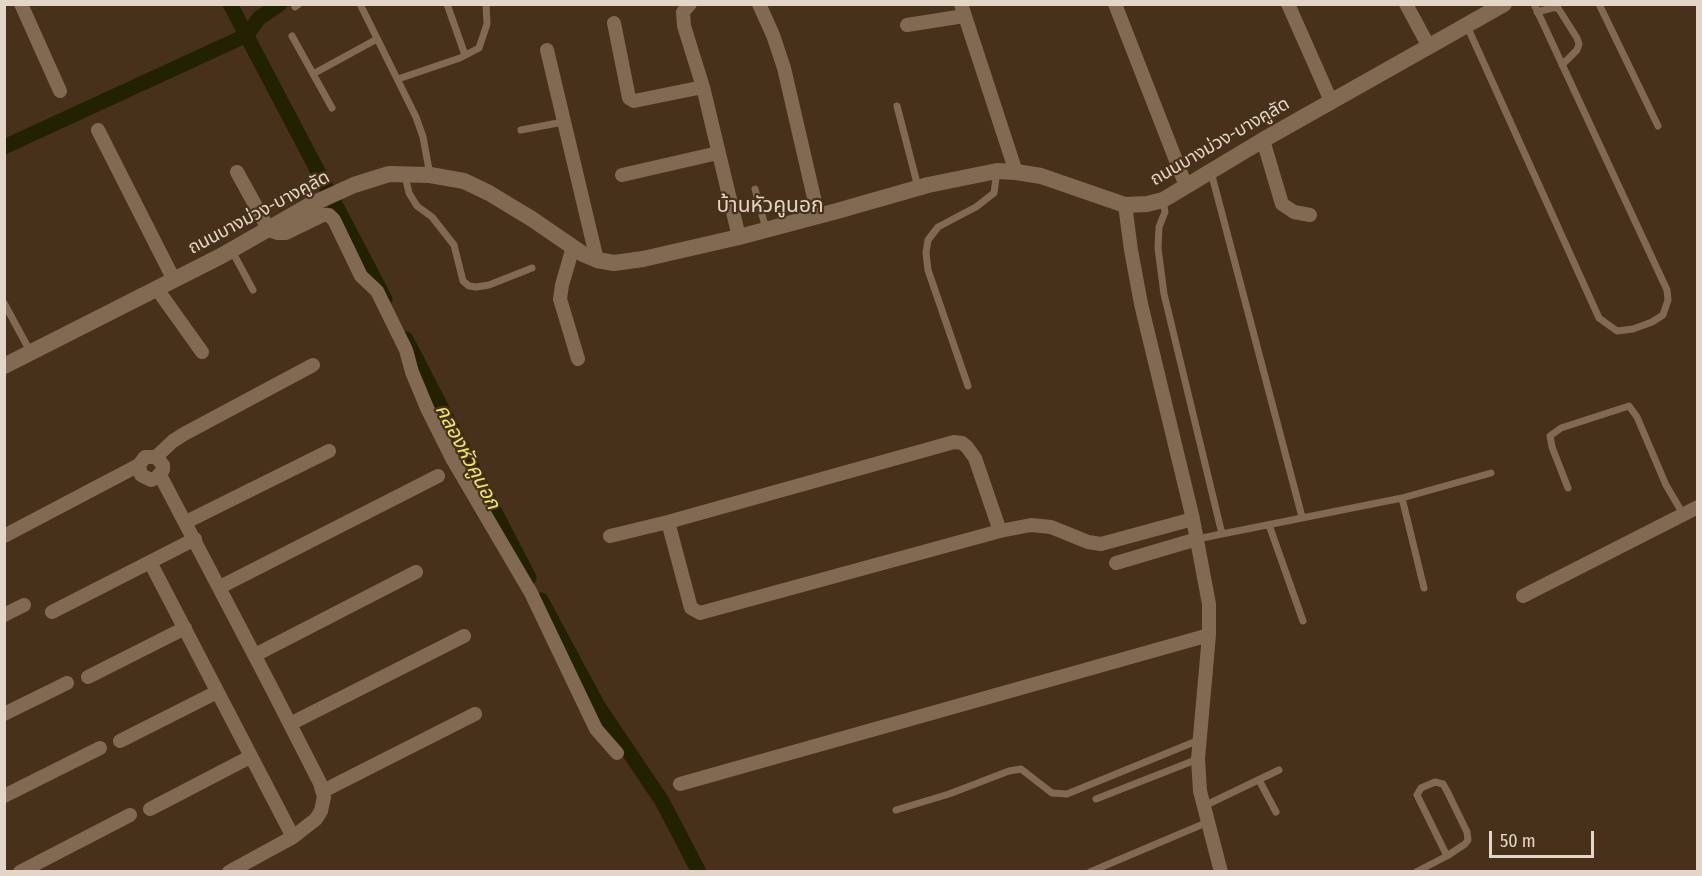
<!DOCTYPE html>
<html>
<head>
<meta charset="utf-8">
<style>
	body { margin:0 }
	#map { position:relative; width:1702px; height:876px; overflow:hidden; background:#47311b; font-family:"Fira Sans Condensed",sans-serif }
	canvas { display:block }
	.frame { position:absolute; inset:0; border:6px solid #e3d5c8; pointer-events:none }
	.scale { position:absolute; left:1489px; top:831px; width:105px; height:27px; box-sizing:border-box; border:3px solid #e3d5c8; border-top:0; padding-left:8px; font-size:18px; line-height:21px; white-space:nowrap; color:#e3d5c8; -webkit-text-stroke:4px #47311b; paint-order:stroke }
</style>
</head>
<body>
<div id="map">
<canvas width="1702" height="876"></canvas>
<div class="frame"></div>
<div class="scale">50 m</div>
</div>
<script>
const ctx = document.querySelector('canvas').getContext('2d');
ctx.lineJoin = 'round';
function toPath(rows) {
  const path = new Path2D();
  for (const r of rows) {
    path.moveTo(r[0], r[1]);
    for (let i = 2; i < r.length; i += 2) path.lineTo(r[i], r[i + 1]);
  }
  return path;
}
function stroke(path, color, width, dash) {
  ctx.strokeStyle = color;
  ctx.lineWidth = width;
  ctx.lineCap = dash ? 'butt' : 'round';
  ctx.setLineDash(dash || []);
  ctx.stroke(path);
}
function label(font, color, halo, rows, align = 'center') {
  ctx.font = font + ' "Fira Sans Condensed","Noto Sans Thai",sans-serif';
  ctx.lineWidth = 4.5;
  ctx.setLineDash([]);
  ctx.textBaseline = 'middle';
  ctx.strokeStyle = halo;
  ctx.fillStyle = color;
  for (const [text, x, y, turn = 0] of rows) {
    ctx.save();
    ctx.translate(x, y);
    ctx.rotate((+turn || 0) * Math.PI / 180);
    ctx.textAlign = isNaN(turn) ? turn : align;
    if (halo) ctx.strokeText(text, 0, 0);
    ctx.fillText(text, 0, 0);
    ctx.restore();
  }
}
stroke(toPath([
	[230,4,385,299],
	[247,35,259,18,280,4],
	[4,147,247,35],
	[406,339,529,578],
	[541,600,598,706,662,801,699,872]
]), '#222201', 15);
stroke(toPath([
	[360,4,416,117,423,137,430,175],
	[447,4,465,55],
	[1599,4,1658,126],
	[295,7,299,4],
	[1537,12,1552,8,1558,8,1577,38,1579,44,1577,50,1562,65],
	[1467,26,1599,318,1617,331,1633,329,1652,322,1663,315,1668,300,1667,290,1534,4],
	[292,36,332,108],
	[313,74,377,39],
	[398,79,460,58,479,48,487,24,486,4],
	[897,106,918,187],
	[521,130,563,122],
	[1211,172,1302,517],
	[405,176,409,193,417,206,432,217,454,245,463,281,469,286,476,287,489,285,532,268],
	[755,189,766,229],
	[1163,200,1165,212,1159,227,1158,248,1164,294,1222,534],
	[232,251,253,290],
	[4,303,30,351],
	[968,386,928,270,926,253,928,240,938,227,976,207,994,193,997,171],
	[1568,488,1552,447,1550,436,1561,428,1629,406,1637,417,1666,485,1683,514],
	[1402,498,1424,588],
	[1269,525,1303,621],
	[1197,539,1402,498,1491,473],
	[1259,780,1276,812],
	[1096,799,1198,759],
	[1204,806,1279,770],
	[896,810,949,794,1009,771,1021,769,1052,793,1067,794,1199,740],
	[1090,872,1208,822],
	[1416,872,1447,856,1465,844,1468,840,1467,832,1447,791,1443,784,1435,782,1421,788,1417,795,1447,856]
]), '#826952', 7);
stroke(toPath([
	[21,4,60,91],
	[690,4,683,12,684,26,703,87,739,237],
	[759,4,773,35,784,68,818,215],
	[961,4,1016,172],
	[1115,4,1186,186],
	[1288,4,1331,101],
	[1406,4,1428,45],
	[614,23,629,98,634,101,703,87],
	[907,25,964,16],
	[547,50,597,260],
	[98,130,174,280],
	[1263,140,1282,204,1294,212,1310,215],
	[237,172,269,230,278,233,286,233,323,215,329,215,334,220,361,276,377,291,406,350,412,372,427,408,453,460,531,593,596,729,617,753],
	[622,175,718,153],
	[1125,205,1131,250,1141,304,1193,519,1209,604,1209,635,1198,759,1200,791,1221,872],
	[573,247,562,285,560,299,578,359],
	[157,289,202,352],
	[156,457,173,441,184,434,313,365],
	[160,475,270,685,320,783,324,797,321,811,316,819,293,837,229,872],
	[186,522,329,451],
	[668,522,691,608,700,613,1000,531,1031,525,1051,527,1088,542,1101,544,1193,519],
	[4,536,139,465,145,457,156,457,163,465,163,470,156,478,151,480,141,475,139,465],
	[610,536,668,522,954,442,962,443,967,447,975,458,1000,531],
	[150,562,293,837],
	[1116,563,1197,539],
	[220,587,438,476],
	[1523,596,1698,507],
	[52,612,195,539],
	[4,615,24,605],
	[255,655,416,572],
	[88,677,185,628],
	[4,714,67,683],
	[290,724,464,636],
	[120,741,217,692],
	[680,784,1209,635],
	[323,791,475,714],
	[4,796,100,748],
	[150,809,250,757],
	[20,872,130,815]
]), '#826952', 14);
stroke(toPath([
	[4,366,221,256,310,205,354,185,389,174,430,175,464,181,489,193,532,219,583,254,597,260,614,263,643,259,739,237,837,211,928,185,997,171,1016,172,1041,176,1125,205,1147,204,1163,200,1263,140,1504,4]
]), '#826952', 16);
label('18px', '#e3d5c8', '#47311b', [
	["ถนนบางม่วง-บางคูลัด",1220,142,-30],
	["ถนนบางม่วง-บางคูลัด",259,213,-28]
]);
label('italic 20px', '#eaeb60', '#47311b', [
	["คลองหัวคูนอก",467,457,62]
]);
label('21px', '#e3d5c8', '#47311b', [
	["บ้านหัวคูนอก",770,206]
]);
</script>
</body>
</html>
